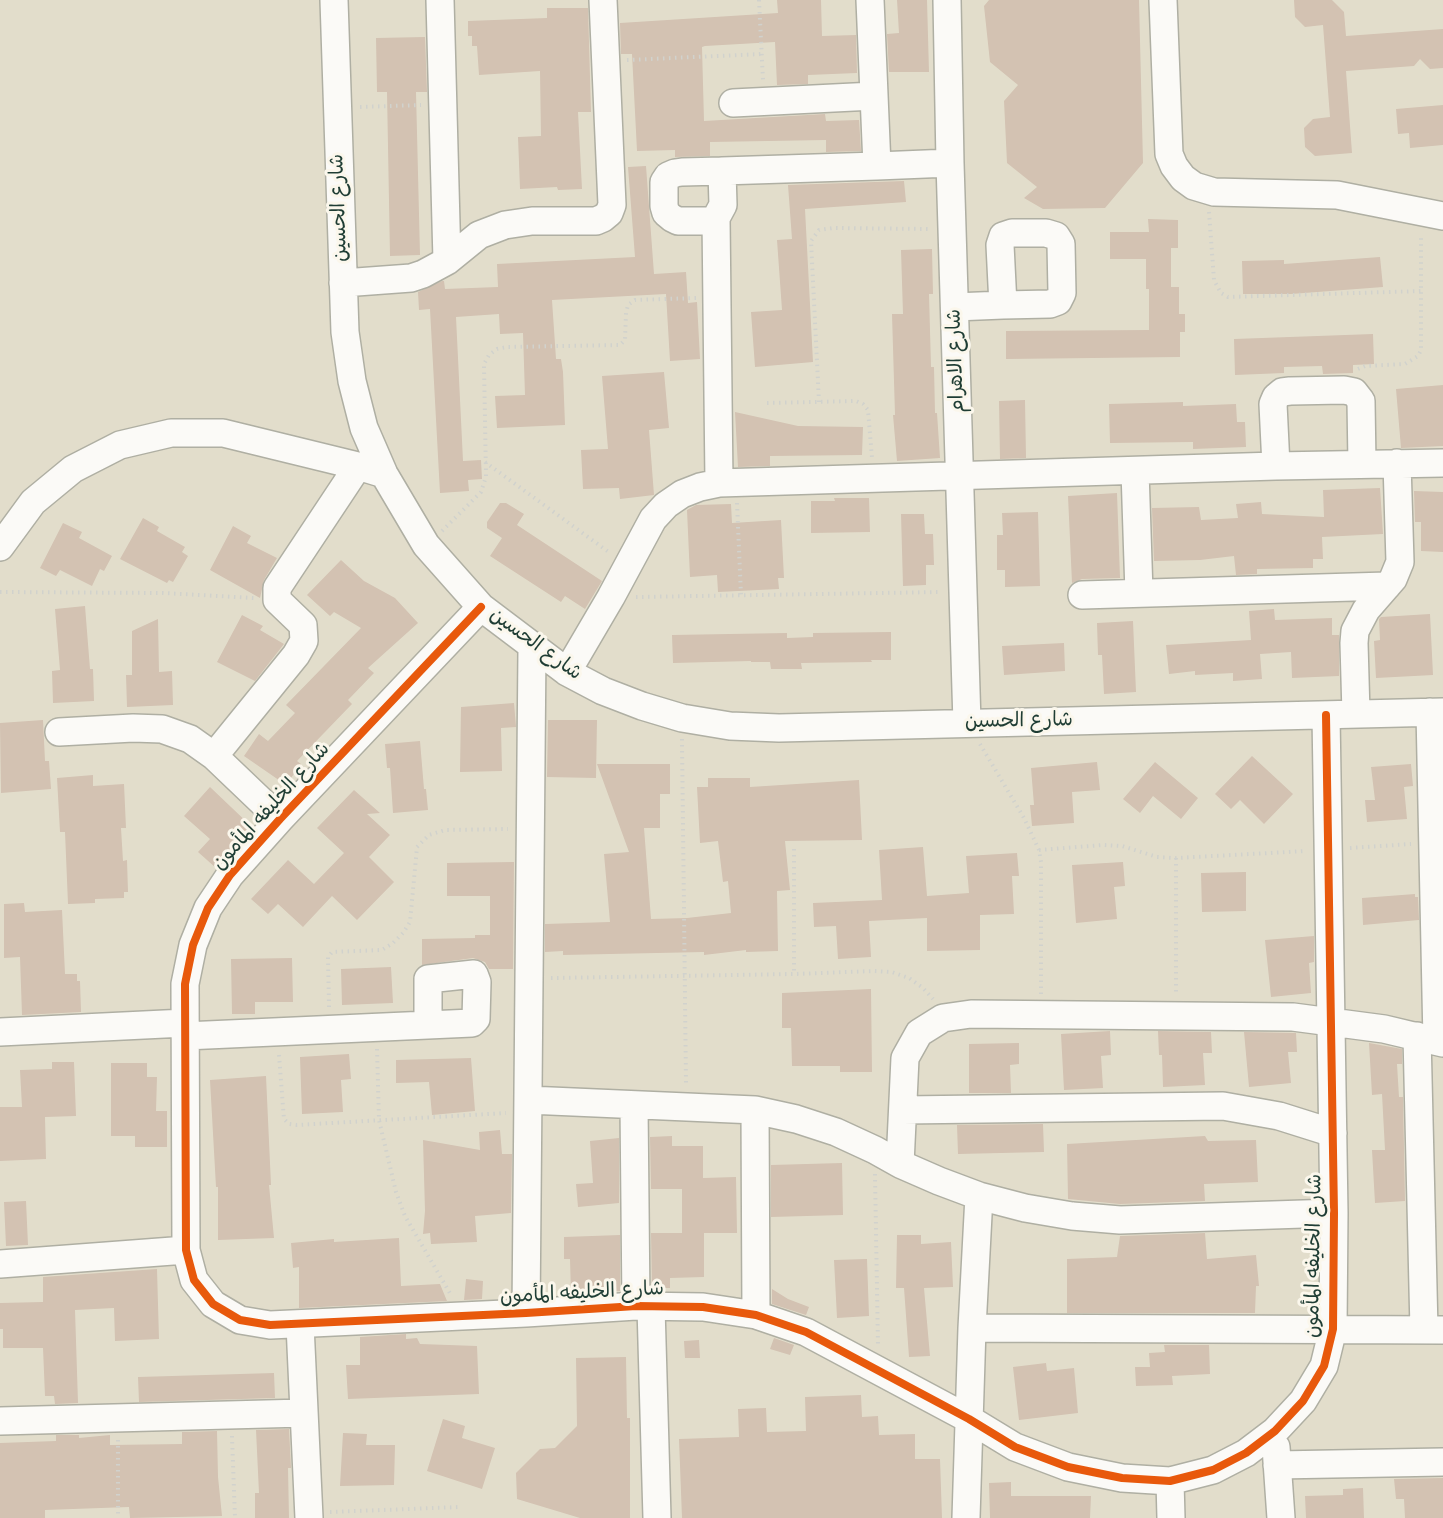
<!DOCTYPE html>
<html>
<head>
<meta charset="utf-8">
<style>
	body { margin:0 }
	canvas { display:block; background:#e2ddcb }
</style>
</head>
<body>
<canvas width="1443" height="1518"></canvas>
<script>
const ctx = document.querySelector('canvas').getContext('2d');
ctx.lineJoin = 'round';
function paint(path, color) {
  ctx.fillStyle = color;
  ctx.fill(path, 'evenodd');
}
function toPath(rows) {
  const path = new Path2D();
  for (const r of rows) {
    path.moveTo(r[0], r[1]);
    for (let i = 2; i < r.length; i += 2) path.lineTo(r[i], r[i + 1]);
  }
  return path;
}
function stroke(path, color, width, dash) {
  ctx.strokeStyle = color;
  ctx.lineWidth = width;
  ctx.lineCap = dash ? 'butt' : 'round';
  ctx.setLineDash(dash || []);
  ctx.stroke(path);
}
function label(font, color, halo, rows, align = 'center') {
  ctx.font = font + ' Mynerve,"Playpen Sans Arabic",sans-serif';
  ctx.lineWidth = 6;
  ctx.setLineDash([]);
  ctx.textBaseline = 'middle';
  ctx.strokeStyle = halo;
  ctx.fillStyle = color;
  for (const [text, x, y, turn = 0] of rows) {
    ctx.save();
    ctx.translate(x, y);
    ctx.rotate((+turn || 0) * Math.PI / 180);
    ctx.textAlign = isNaN(turn) ? turn : align;
    if (halo) ctx.strokeText(text, 0, 0);
    ctx.fillText(text, 0, 0);
    ctx.restore();
  }
}
paint(toPath([
	[777,0,821,0,822,36,856,35,857,73,808,75,808,84,777,85,775,42,705,46,702,47,704,121,825,114,826,121,859,120,861,151,826,152,826,140,710,142,710,156,675,157,675,150,637,151,632,54,621,54,620,23,778,13],
	[897,0,927,0,929,72,889,72,887,34,899,33],
	[989,0,1139,0,1143,163,1105,208,1043,209,1024,198,1037,187,1007,163,1004,101,1018,85,990,62,984,6],
	[1294,0,1332,0,1344,12,1346,36,1443,29,1443,68,1430,69,1420,59,1414,66,1346,71,1352,153,1315,156,1305,147,1304,128,1313,119,1330,117,1323,25,1305,27,1295,17],
	[547,8,588,8,591,112,578,112,582,189,558,190,557,187,520,189,518,137,541,136,540,71,479,75,477,46,472,46,472,36,468,36,468,21,547,18],
	[425,37,427,92,416,92,420,255,390,256,387,92,377,92,376,38],
	[1443,105,1443,145,1410,148,1409,133,1398,134,1396,109],
	[646,166,654,274,686,272,688,303,697,302,700,359,670,361,666,294,552,300,556,359,561,359,563,372,565,425,497,428,495,396,525,395,523,333,500,334,499,314,456,317,463,461,481,460,482,479,468,480,469,491,440,493,430,309,419,310,418,292,442,281,444,281,445,289,498,287,497,264,635,257,628,167],
	[904,181,906,202,805,209,813,362,755,367,751,312,782,310,777,240,792,239,788,185],
	[1148,219,1178,220,1178,248,1171,248,1171,287,1179,287,1179,314,1185,314,1185,332,1180,332,1180,357,1006,359,1006,331,1149,330,1149,289,1146,289,1146,259,1110,259,1110,232,1149,232],
	[932,249,933,294,929,294,931,367,934,367,935,413,937,413,940,458,897,461,893,415,895,415,892,314,903,314,901,250],
	[1380,257,1383,287,1291,294,1243,294,1242,261,1284,260,1284,264],
	[1373,334,1374,364,1353,365,1353,373,1323,374,1322,366,1284,367,1284,373,1235,375,1234,339],
	[664,372,669,428,649,430,654,495,620,499,619,488,583,489,581,450,608,449,602,376],
	[1443,385,1443,446,1401,448,1396,389],
	[1025,400,1026,458,1000,459,999,401],
	[1183,402,1183,406,1236,404,1237,422,1245,422,1246,447,1193,449,1193,442,1110,443,1109,404],
	[735,412,798,426,863,427,862,455,770,456,770,466,738,467],
	[1380,488,1383,534,1322,537,1323,559,1313,559,1313,568,1257,569,1257,574,1236,575,1234,556,1200,560,1154,561,1152,508,1199,507,1201,520,1238,518,1236,504,1261,502,1262,514,1324,517,1323,490],
	[1414,491,1443,492,1443,552,1421,551,1421,522,1415,522],
	[1117,493,1120,578,1082,579,1072,583,1068,496],
	[834,498,869,498,870,532,811,533,811,501,835,501],
	[500,503,506,503,524,514,517,525,602,581,585,609,565,596,561,602,490,556,502,538,487,528,487,522],
	[731,504,732,523,781,520,784,578,778,578,779,589,718,592,717,575,690,577,687,510,696,505],
	[1038,512,1040,586,1005,587,1005,570,997,570,997,535,1003,535,1002,513],
	[901,514,924,514,925,534,933,534,934,565,926,565,926,585,903,586],
	[143,518,159,527,157,531,185,547,182,552,188,556,173,582,169,580,167,583,120,559],
	[63,523,82,532,79,538,112,556,104,571,100,569,92,586,60,570,56,576,40,568],
	[233,526,251,536,247,543,277,558,264,580,260,598,210,570],
	[341,560,364,581,395,598,418,623,368,668,374,673,348,700,352,704,297,761,301,764,286,785,244,756,259,734,268,741,295,713,286,705,361,628,334,612,330,616,307,595],
	[85,606,90,669,93,669,94,701,53,703,52,671,60,670,55,609],
	[1274,609,1275,620,1332,618,1332,635,1339,635,1339,676,1292,678,1291,652,1260,654,1262,679,1233,681,1233,673,1195,675,1195,671,1169,674,1166,645,1251,640,1249,611],
	[1430,614,1433,675,1376,678,1374,641,1380,640,1379,619,1381,617],
	[242,615,263,626,260,630,284,644,255,681,217,662],
	[158,619,159,672,172,671,173,705,127,707,126,675,132,675,132,631],
	[1133,621,1136,692,1104,694,1102,655,1098,655,1097,623],
	[891,632,891,660,871,660,872,662,801,663,802,669,771,669,770,662,751,662,751,661,673,663,672,635,787,633,787,638,813,637,813,633],
	[1064,643,1065,671,1004,675,1002,646],
	[514,703,516,727,501,728,502,771,460,772,461,707],
	[43,720,45,761,49,761,51,789,1,793,0,723],
	[548,720,597,720,596,778,547,777],
	[420,741,424,789,426,789,428,810,393,813,390,768,387,768,385,744],
	[1252,756,1293,794,1264,824,1240,800,1231,809,1215,794],
	[1097,762,1100,790,1072,792,1074,823,1032,826,1030,805,1034,805,1031,768],
	[1155,762,1198,798,1181,819,1153,796,1140,813,1123,799],
	[597,764,670,764,670,794,660,794,660,828,644,828,651,919,687,918,731,913,728,881,723,882,718,841,700,843,697,787,708,787,708,778,750,778,750,787,859,780,862,840,785,841,790,890,777,891,778,951,746,952,746,950,704,955,704,952,563,955,563,951,545,952,545,924,610,922,604,854,629,852],
	[1411,764,1413,786,1404,787,1407,819,1367,822,1365,800,1375,800,1371,767],
	[93,775,93,786,124,784,126,828,121,828,123,861,127,860,128,892,124,892,124,898,95,899,95,903,68,904,65,832,60,832,57,778],
	[210,787,252,827,216,868,198,852,210,839,184,816],
	[354,790,380,813,367,814,390,835,369,857,394,882,357,920,332,896,303,927,278,904,268,914,251,899,288,860,314,884,344,853,317,828],
	[923,847,927,896,969,893,966,856,1017,853,1019,876,1012,876,1014,914,980,915,980,950,927,951,927,918,869,921,871,957,838,959,836,926,814,927,813,903,882,900,879,850],
	[514,862,513,969,489,969,485,962,473,958,422,965,422,939,475,938,475,935,490,935,490,896,447,896,447,863],
	[1123,862,1125,886,1114,887,1117,919,1076,923,1072,865],
	[1246,872,1246,911,1202,912,1201,873],
	[1415,894,1415,897,1418,897,1419,920,1363,925,1362,898],
	[24,903,25,912,62,910,65,974,77,974,77,981,80,981,81,1012,22,1015,20,957,4,958,4,904],
	[1314,936,1314,962,1309,963,1311,993,1271,997,1265,940],
	[292,958,293,1002,255,1002,255,1014,232,1014,231,959],
	[391,967,393,1003,342,1005,341,969],
	[871,989,872,1072,840,1072,840,1066,792,1066,791,1028,782,1028,782,993],
	[1110,1031,1111,1055,1101,1056,1103,1088,1064,1090,1061,1034],
	[1158,1031,1211,1032,1212,1053,1203,1053,1205,1085,1163,1087,1162,1055,1159,1055],
	[1244,1032,1296,1033,1297,1052,1288,1052,1291,1083,1249,1087],
	[1019,1043,1019,1064,1010,1065,1011,1093,969,1093,969,1044],
	[1369,1043,1402,1049,1402,1064,1397,1064,1399,1097,1403,1097,1405,1201,1375,1203,1372,1150,1385,1150,1382,1094,1372,1095],
	[349,1054,351,1079,341,1080,343,1112,302,1114,300,1057],
	[471,1058,475,1111,432,1115,429,1082,396,1083,396,1060],
	[52,1062,74,1062,76,1116,45,1117,46,1159,0,1161,0,1107,22,1107,20,1070,52,1069],
	[111,1063,147,1063,147,1077,157,1077,156,1111,167,1111,167,1147,135,1147,135,1136,111,1136],
	[266,1076,271,1185,269,1185,274,1238,218,1240,218,1187,216,1187,210,1080],
	[1043,1124,1044,1152,958,1154,957,1125],
	[500,1130,502,1154,512,1154,511,1213,475,1216,477,1242,431,1244,430,1233,423,1234,425,1211,423,1140,480,1150,479,1132],
	[672,1136,672,1146,703,1146,703,1178,736,1177,737,1233,704,1233,704,1277,670,1278,670,1288,652,1288,651,1233,682,1233,682,1189,651,1189,650,1137],
	[1205,1136,1208,1141,1256,1140,1258,1182,1204,1184,1205,1201,1120,1204,1068,1199,1067,1144],
	[619,1138,619,1203,578,1207,576,1184,593,1183,590,1141],
	[842,1163,843,1215,771,1217,771,1165],
	[26,1201,28,1245,6,1246,4,1202],
	[1205,1233,1207,1259,1256,1255,1259,1286,1256,1286,1255,1313,1067,1313,1067,1259,1117,1257,1120,1236],
	[620,1235,620,1291,571,1294,570,1259,564,1259,564,1237],
	[897,1235,921,1235,921,1244,951,1242,953,1287,924,1288,930,1356,909,1357,904,1288,896,1288],
	[399,1238,401,1286,440,1284,447,1301,299,1308,299,1267,293,1268,291,1243,334,1239,334,1242],
	[867,1259,869,1316,837,1318,834,1260],
	[157,1269,159,1339,115,1341,114,1308,75,1310,78,1403,55,1404,54,1396,45,1396,43,1348,3,1348,3,1329,0,1329,0,1303,43,1302,43,1277],
	[466,1279,483,1281,482,1299,464,1300],
	[772,1289,788,1299,809,1307,806,1315,772,1304],
	[406,1334,406,1339,417,1338,420,1344,477,1346,479,1394,348,1399,346,1365,360,1365,360,1337],
	[774,1338,794,1345,790,1355,770,1349],
	[699,1340,700,1358,685,1358,684,1341],
	[1164,1345,1209,1345,1210,1374,1172,1376,1173,1385,1136,1386,1135,1367,1150,1367,1149,1353,1165,1352],
	[626,1357,627,1418,630,1418,630,1518,580,1518,517,1499,516,1473,540,1449,555,1448,577,1426,576,1358],
	[1046,1363,1047,1371,1074,1368,1078,1413,1019,1420,1013,1367],
	[274,1373,275,1398,139,1402,138,1377],
	[861,1395,862,1417,878,1416,879,1435,915,1434,915,1459,940,1459,942,1518,682,1518,679,1439,739,1437,738,1409,766,1408,767,1432,806,1431,805,1397],
	[443,1419,465,1426,462,1438,495,1448,482,1489,427,1471],
	[289,1429,291,1468,288,1468,289,1518,255,1518,255,1493,259,1493,256,1430],
	[217,1431,218,1477,222,1516,130,1518,129,1507,45,1510,45,1518,0,1518,0,1443,56,1441,56,1435,79,1435,79,1438,110,1435,110,1445,182,1444,182,1432],
	[343,1433,367,1434,366,1445,395,1445,394,1485,340,1486],
	[1443,1478,1443,1518,1405,1518,1404,1499,1396,1499,1394,1479],
	[1011,1482,1011,1496,1091,1496,1090,1518,990,1518,989,1483],
	[1363,1488,1364,1518,1306,1518,1305,1496,1343,1495,1343,1489]
]), '#d3c2b2');
const minor = toPath([
	[334,0,345,332,352,381,364,428,384,474,426,545,481,607,567,672,603,691,642,706,682,718,730,726,779,728,1443,712],
	[440,0,447,261],
	[870,0,877,166],
	[947,0,950,163,967,723],
	[1163,0,1169,154,1174,166,1183,178,1194,186,1214,192,1337,195,1443,216],
	[733,103,874,96],
	[722,171,723,205,716,218,709,221,678,221,672,218,666,213,664,206,664,182,668,176,675,173,682,172,722,171,877,166,950,163],
	[716,218,719,483],
	[343,283,411,278,423,274,447,261,479,235,505,225,532,221,596,221,603,218,609,213,612,205,603,0],
	[955,307,1003,305,1000,245,1003,236,1012,233,1046,233,1056,236,1061,244,1062,293,1058,301,1050,304,1003,305],
	[1276,466,1273,404,1276,397,1282,392,1290,391,1344,390,1354,392,1361,401,1362,464],
	[1135,471,1139,593],
	[0,547,33,502,73,469,120,445,171,433,223,433,358,466,384,474],
	[1082,595,1387,586],
	[481,607,280,819,230,875,208,908,193,945,185,984,186,1250,194,1280,213,1304,240,1320,270,1325,526,1313,636,1306,703,1307,756,1315,806,1332,969,1419,1015,1447,1068,1467,1122,1478,1170,1481,1213,1470,1246,1453,1275,1431,1303,1401,1324,1366,1333,1329,1334,1213,1326,715],
	[567,672,611,597,653,519,666,505,682,494,700,487,719,483,1276,466,1443,463],
	[1430,712,1437,1041],
	[1356,714,1354,643,1355,631,1366,610,1393,579,1400,562,1397,463],
	[59,732,133,728,162,729,190,739,214,756,280,819],
	[214,756,296,655,304,641,303,625,277,600,277,588,358,466],
	[0,1032,185,1023],
	[185,1036,472,1023,476,1019,477,982,474,974,428,979,428,1025],
	[1417,1036,1424,1330],
	[528,1100,755,1110,796,1119,836,1132,875,1150,900,1164,939,1181,979,1196,1025,1208,1072,1216,1120,1220,1334,1213],
	[634,1105,636,1306],
	[755,1110,756,1315],
	[903,1110,1223,1106,1279,1116,1333,1133],
	[900,1164,905,1058,919,1033,943,1018,971,1014,1293,1017,1384,1029,1443,1043],
	[0,1264,186,1250],
	[651,1307,657,1518],
	[526,1313,532,648],
	[300,1325,309,1518],
	[972,1328,1443,1330],
	[0,1421,304,1413],
	[1276,1447,1281,1518],
	[1277,1465,1443,1462],
	[1170,1481,1171,1518],
	[966,1518,972,1328,979,1196]
]);
stroke(minor, '#afafa3', 30);
stroke(toPath([
	[759,0,763,80],
	[627,60,762,54],
	[360,107,421,105],
	[1209,212,1214,280,1221,293,1228,297,1421,291],
	[1358,369,1365,366,1405,364,1418,356,1421,350,1421,235],
	[819,402,811,241,819,230,833,228,931,229],
	[767,403,856,401,863,404,868,410,872,458],
	[485,462,610,553],
	[737,503,741,595],
	[442,531,481,492,486,477,484,364,489,355,497,349,507,347,620,345,625,340,626,313,628,305,635,300,696,298],
	[0,592,163,593,254,598],
	[636,597,941,592],
	[682,739,686,1085],
	[980,744,1024,818,1039,850,1041,862,1041,994],
	[1350,848,1411,844],
	[794,849,794,974],
	[1039,850,1103,845,1122,846,1157,857,1176,858,1306,851],
	[1176,858,1176,995],
	[551,978,794,974,874,971,892,972,909,978,923,988,933,999],
	[329,1007,328,957,332,952,382,950,393,943,403,933,410,922,417,847,429,835,445,830,508,829],
	[377,1049,379,1120,396,1192,405,1216,451,1295],
	[279,1055,284,1119,289,1124,297,1125,506,1113],
	[875,1174,878,1347],
	[232,1436,235,1518],
	[118,1440,118,1518],
	[330,1512,460,1507]
]), '#d1d2cd', 4, [1.5, 4.5]);
stroke(minor, '#fbfaf7', 27);
stroke(toPath([
	[481,607,280,819,230,875,208,908,193,945,185,984,186,1250,194,1280,213,1304,240,1320,270,1325,526,1313,636,1306,703,1307,756,1315,806,1332,969,1419,1015,1447,1068,1467,1122,1478,1170,1481,1213,1470,1246,1453,1275,1431,1303,1401,1324,1366,1333,1329,1334,1213,1326,715]
]), '#e8590c', 8);
label('20px', '#1f3d34', '#fbf7ec', [
	["شارع الحسين",340,208,-92],
	["شارع الاهرام",957,361,-92],
	["شارع الحسين",535,645,36],
	["شارع الحسين",1019,722,-1],
	["شارع الخليفه المأمون",272,807,-48],
	["شارع الخليفه المأمون",1315,1256,-89],
	["شارع الخليفه المأمون",582,1294,-3]
]);
</script>
</body>
</html>
